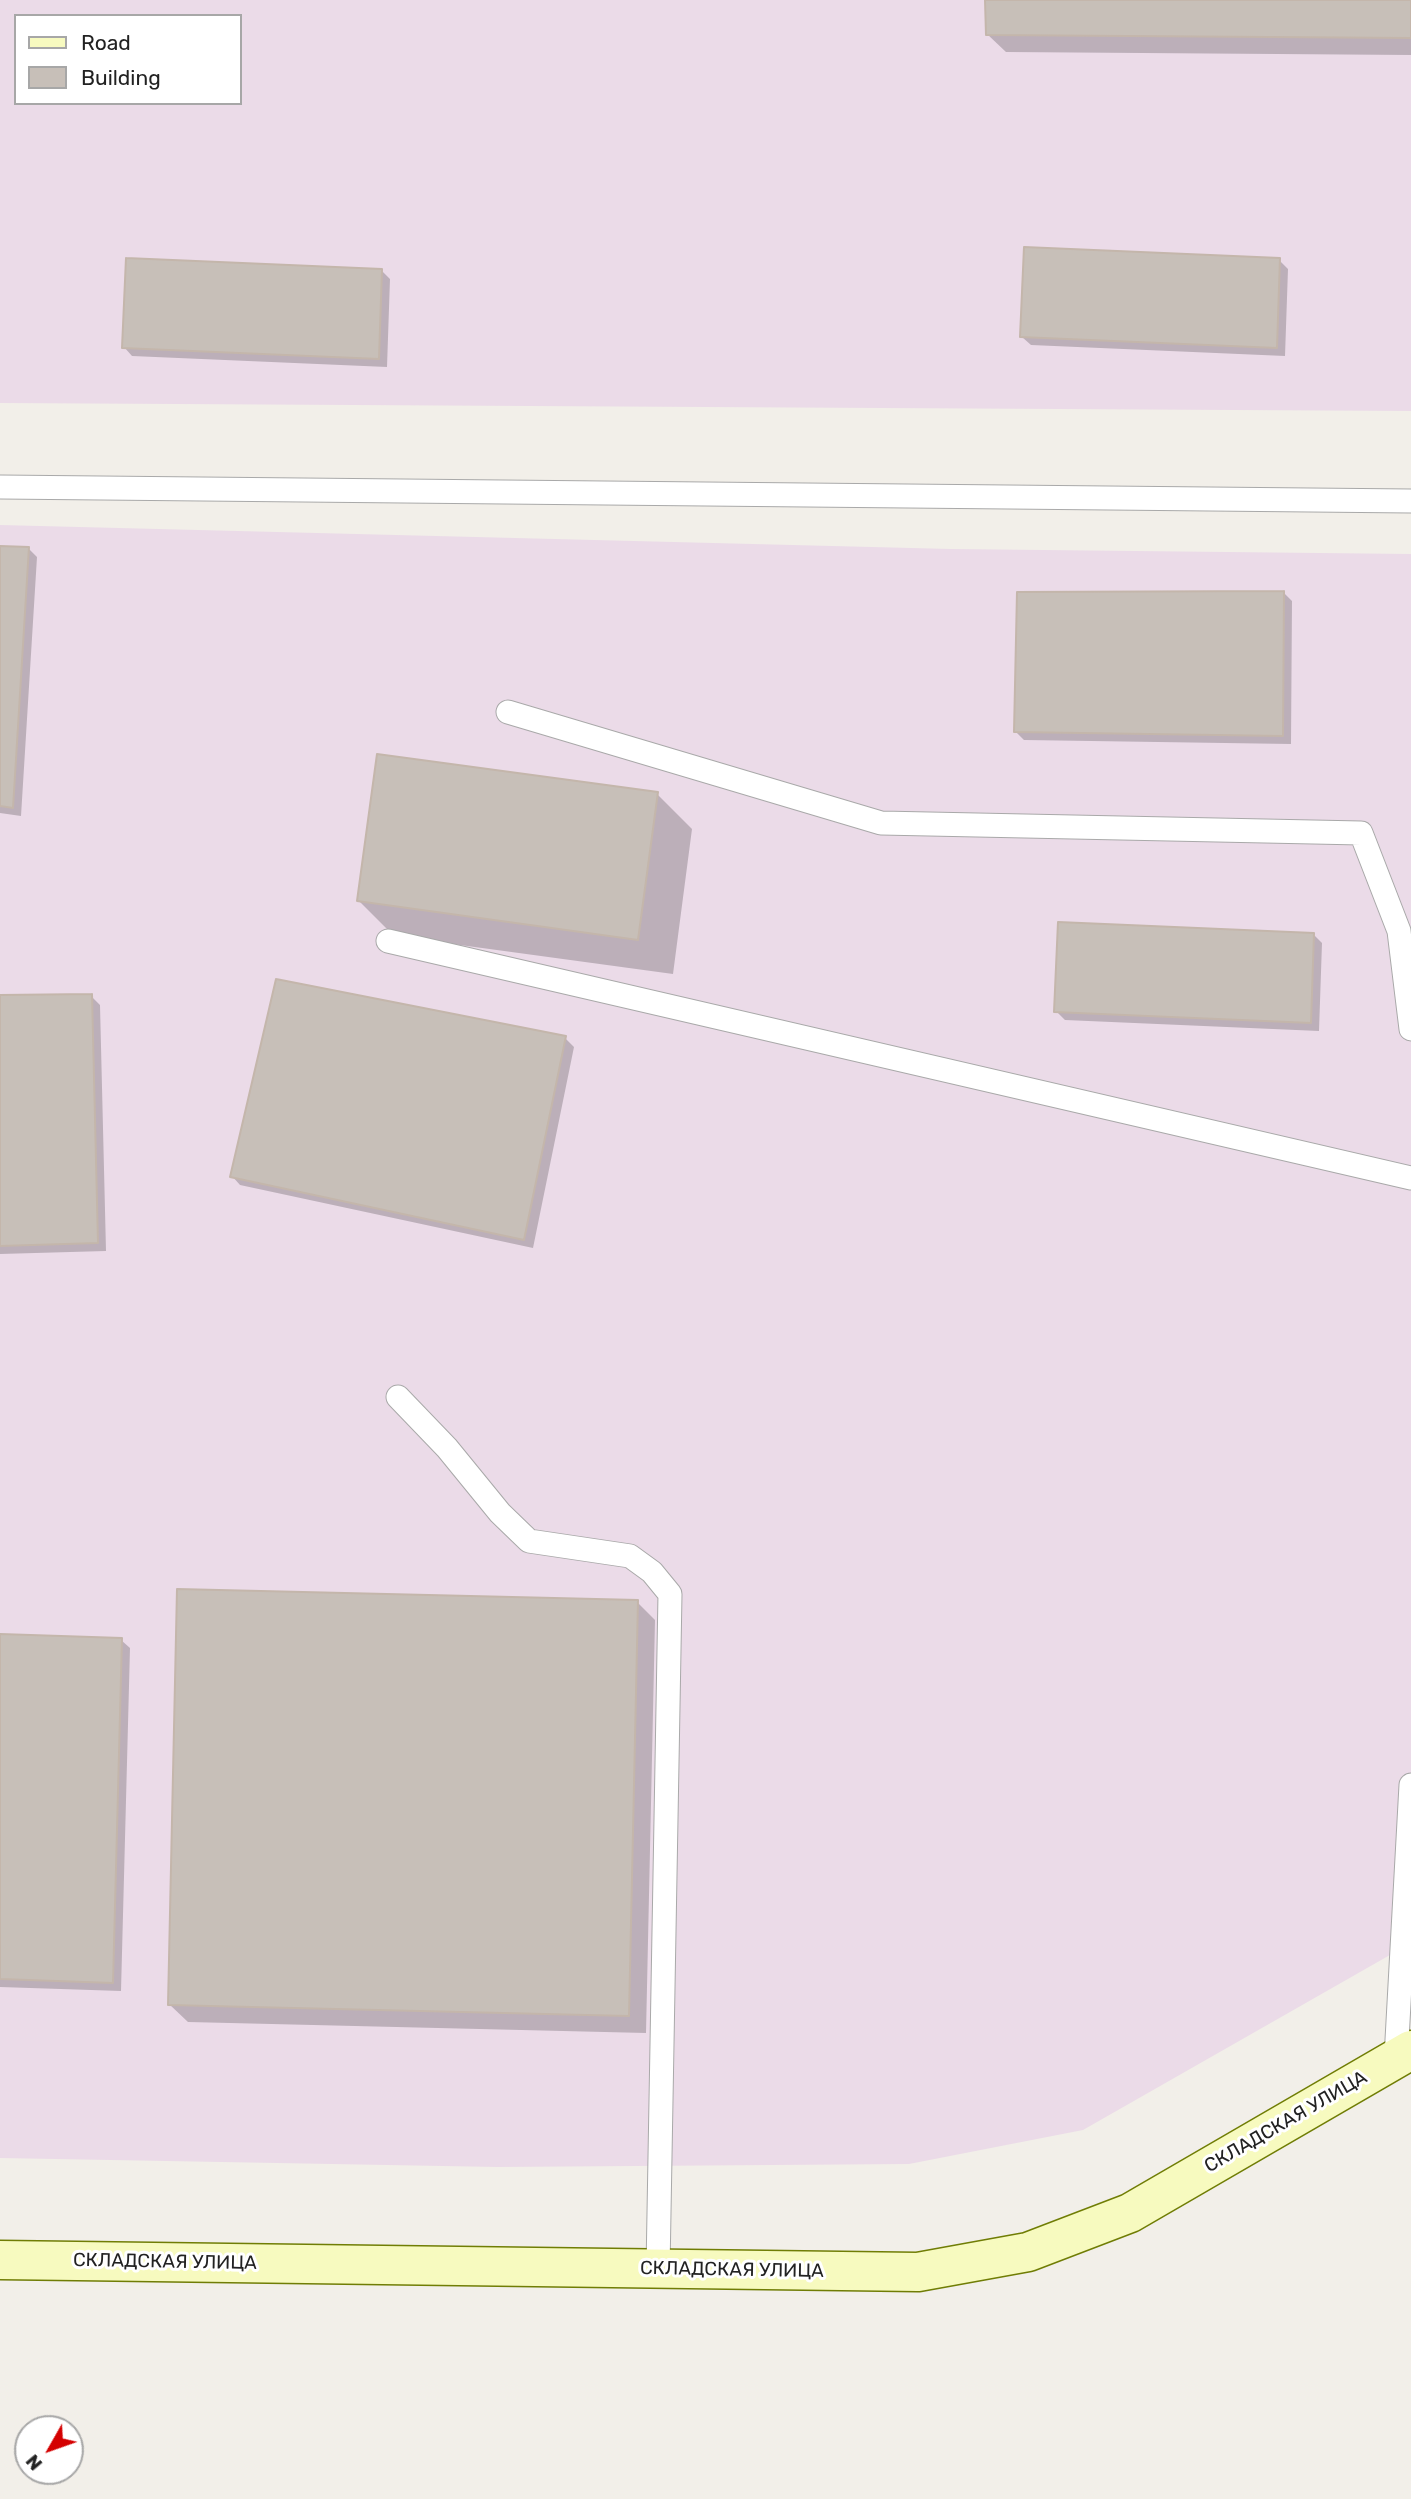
<!DOCTYPE html>
<html>
<head>
<meta charset="utf-8">
<style>
	body { margin:0 }
	#map { position:relative; width:1411px; height:2499px; overflow:hidden; background:#f2efe9; font-family:Rubik,sans-serif }
	canvas { display:block }
	.legend { position:absolute; left:14px; top:14px; width:228px; height:91px; box-sizing:border-box; background:#fff; border:2px solid #a7a7a7; margin:0; padding:9px 12px; list-style:none; font-size:21px; color:#222 }
	.legend li { display:flex; align-items:center; gap:14px; height:35px }
	.legend b { width:35px; border:2px solid #a7a7a7 }
	.north { position:absolute; left:14px; top:2415px; width:70px; height:70px; box-sizing:border-box; background:#fff; border:2px solid #a7a7a7; border-radius:50%; rotate:230deg; font-size:19px; font-weight:700; line-height:28px; text-align:center; color:#222 }
	.north::after { content:''; display:block; margin:auto; width:24px; height:32px; background:#d40000; clip-path:polygon(50% 0,100% 100%,50% 72%,0 100%) }
</style>
</head>
<body>
<div id="map">
<canvas width="1411" height="2499"></canvas>
<ul class="legend">
<li><b style="height:9px;background:#f7fabf"></b>Road</li>
<li><b style="height:19px;background:#c7bfb8"></b>Building</li>
</ul>
<div class="north">N</div>
</div>
<script>
const ctx = document.querySelector('canvas').getContext('2d');
ctx.lineJoin = 'round';
function paint(path, color) {
  ctx.fillStyle = color;
  ctx.fill(path, 'evenodd');
}
function toPath(rows) {
  const path = new Path2D();
  for (const r of rows) {
    path.moveTo(r[0], r[1]);
    for (let i = 2; i < r.length; i += 2) path.lineTo(r[i], r[i + 1]);
  }
  return path;
}
function stroke(path, color, width, dash) {
  ctx.strokeStyle = color;
  ctx.lineWidth = width;
  ctx.lineCap = dash ? 'butt' : 'round';
  ctx.setLineDash(dash || []);
  ctx.stroke(path);
}
function label(font, color, halo, rows, align = 'center') {
  ctx.font = font + ' Rubik,sans-serif';
  ctx.lineWidth = 6;
  ctx.setLineDash([]);
  ctx.textBaseline = 'middle';
  ctx.strokeStyle = halo;
  ctx.fillStyle = color;
  for (const [text, x, y, turn = 0] of rows) {
    ctx.save();
    ctx.translate(x, y);
    ctx.rotate((+turn || 0) * Math.PI / 180);
    ctx.textAlign = isNaN(turn) ? turn : align;
    if (halo) ctx.strokeText(text, 0, 0);
    ctx.fillText(text, 0, 0);
    ctx.restore();
  }
}
paint(toPath([
	[0,0,1411,0,1411,411,0,403],
	[16,16,240,16,240,103,16,103],
	[0,525,951,549,1411,554,1411,1943,1083,2130,909,2164,498,2167,0,2158]
]), '#ebdbe8');
paint(toPath([
	[987,0,1411,0,1411,55,1006,52,987,34],
	[1279,260,1288,269,1285,356,1031,345,1022,337],
	[381,270,390,279,387,367,132,356,124,347],
	[0,548,28,548,37,557,21,816,0,813],
	[1283,592,1292,601,1291,744,1024,740,1015,731],
	[657,794,692,829,673,974,394,936,359,901],
	[1314,935,1322,943,1319,1031,1065,1020,1056,1011],
	[91,996,100,1005,106,1251,0,1254,0,997],
	[565,1038,574,1047,533,1248,240,1185,232,1176],
	[637,1602,655,1620,646,2033,188,2022,169,2004],
	[0,1636,121,1640,130,1648,121,1991,0,1987]
]), '#0003');
const building = toPath([
	[985,0,1411,0,1411,38,986,35,985,0],
	[1024,247,1280,258,1277,348,1020,337,1024,247],
	[126,258,382,269,379,359,122,348,126,258],
	[0,546,29,547,13,808,0,806,0,546],
	[1284,591,1283,736,1014,732,1017,592,1284,591],
	[377,754,658,792,638,940,357,901,377,754],
	[1058,922,1314,933,1311,1023,1054,1012,1058,922],
	[276,979,566,1036,524,1240,230,1177,276,979],
	[92,994,98,1243,0,1246,0,995,92,994],
	[177,1589,638,1600,629,2016,168,2005,177,1589],
	[0,1634,122,1638,113,1983,0,1979,0,1634]
]);
paint(building, '#c7bfb8');
stroke(building, '#c4b6ab', 2);
const service = toPath([
	[0,487,1411,501],
	[508,712,881,823,1361,833,1399,931,1411,1029],
	[388,941,1411,1178],
	[398,1397,447,1448,500,1513,529,1541,630,1556,652,1572,670,1594,658,2269],
	[1396,2058,1411,1785]
]);
const secondary = toPath([
	[0,2260,918,2272,1028,2252,1130,2213,1411,2050]
]);
stroke(service, '#a9a9a9', 25);
stroke(secondary, '#707d05', 41);
stroke(service, '#fff', 23);
stroke(secondary, '#f7fabf', 38);
label('19px', '#222', '#fff', [
	["СКЛАДСКАЯ УЛИЦА",1286,2122,-30],
	["СКЛАДСКАЯ УЛИЦА",165,2262,1],
	["СКЛАДСКАЯ УЛИЦА",732,2270,1]
]);
</script>
</body>
</html>
